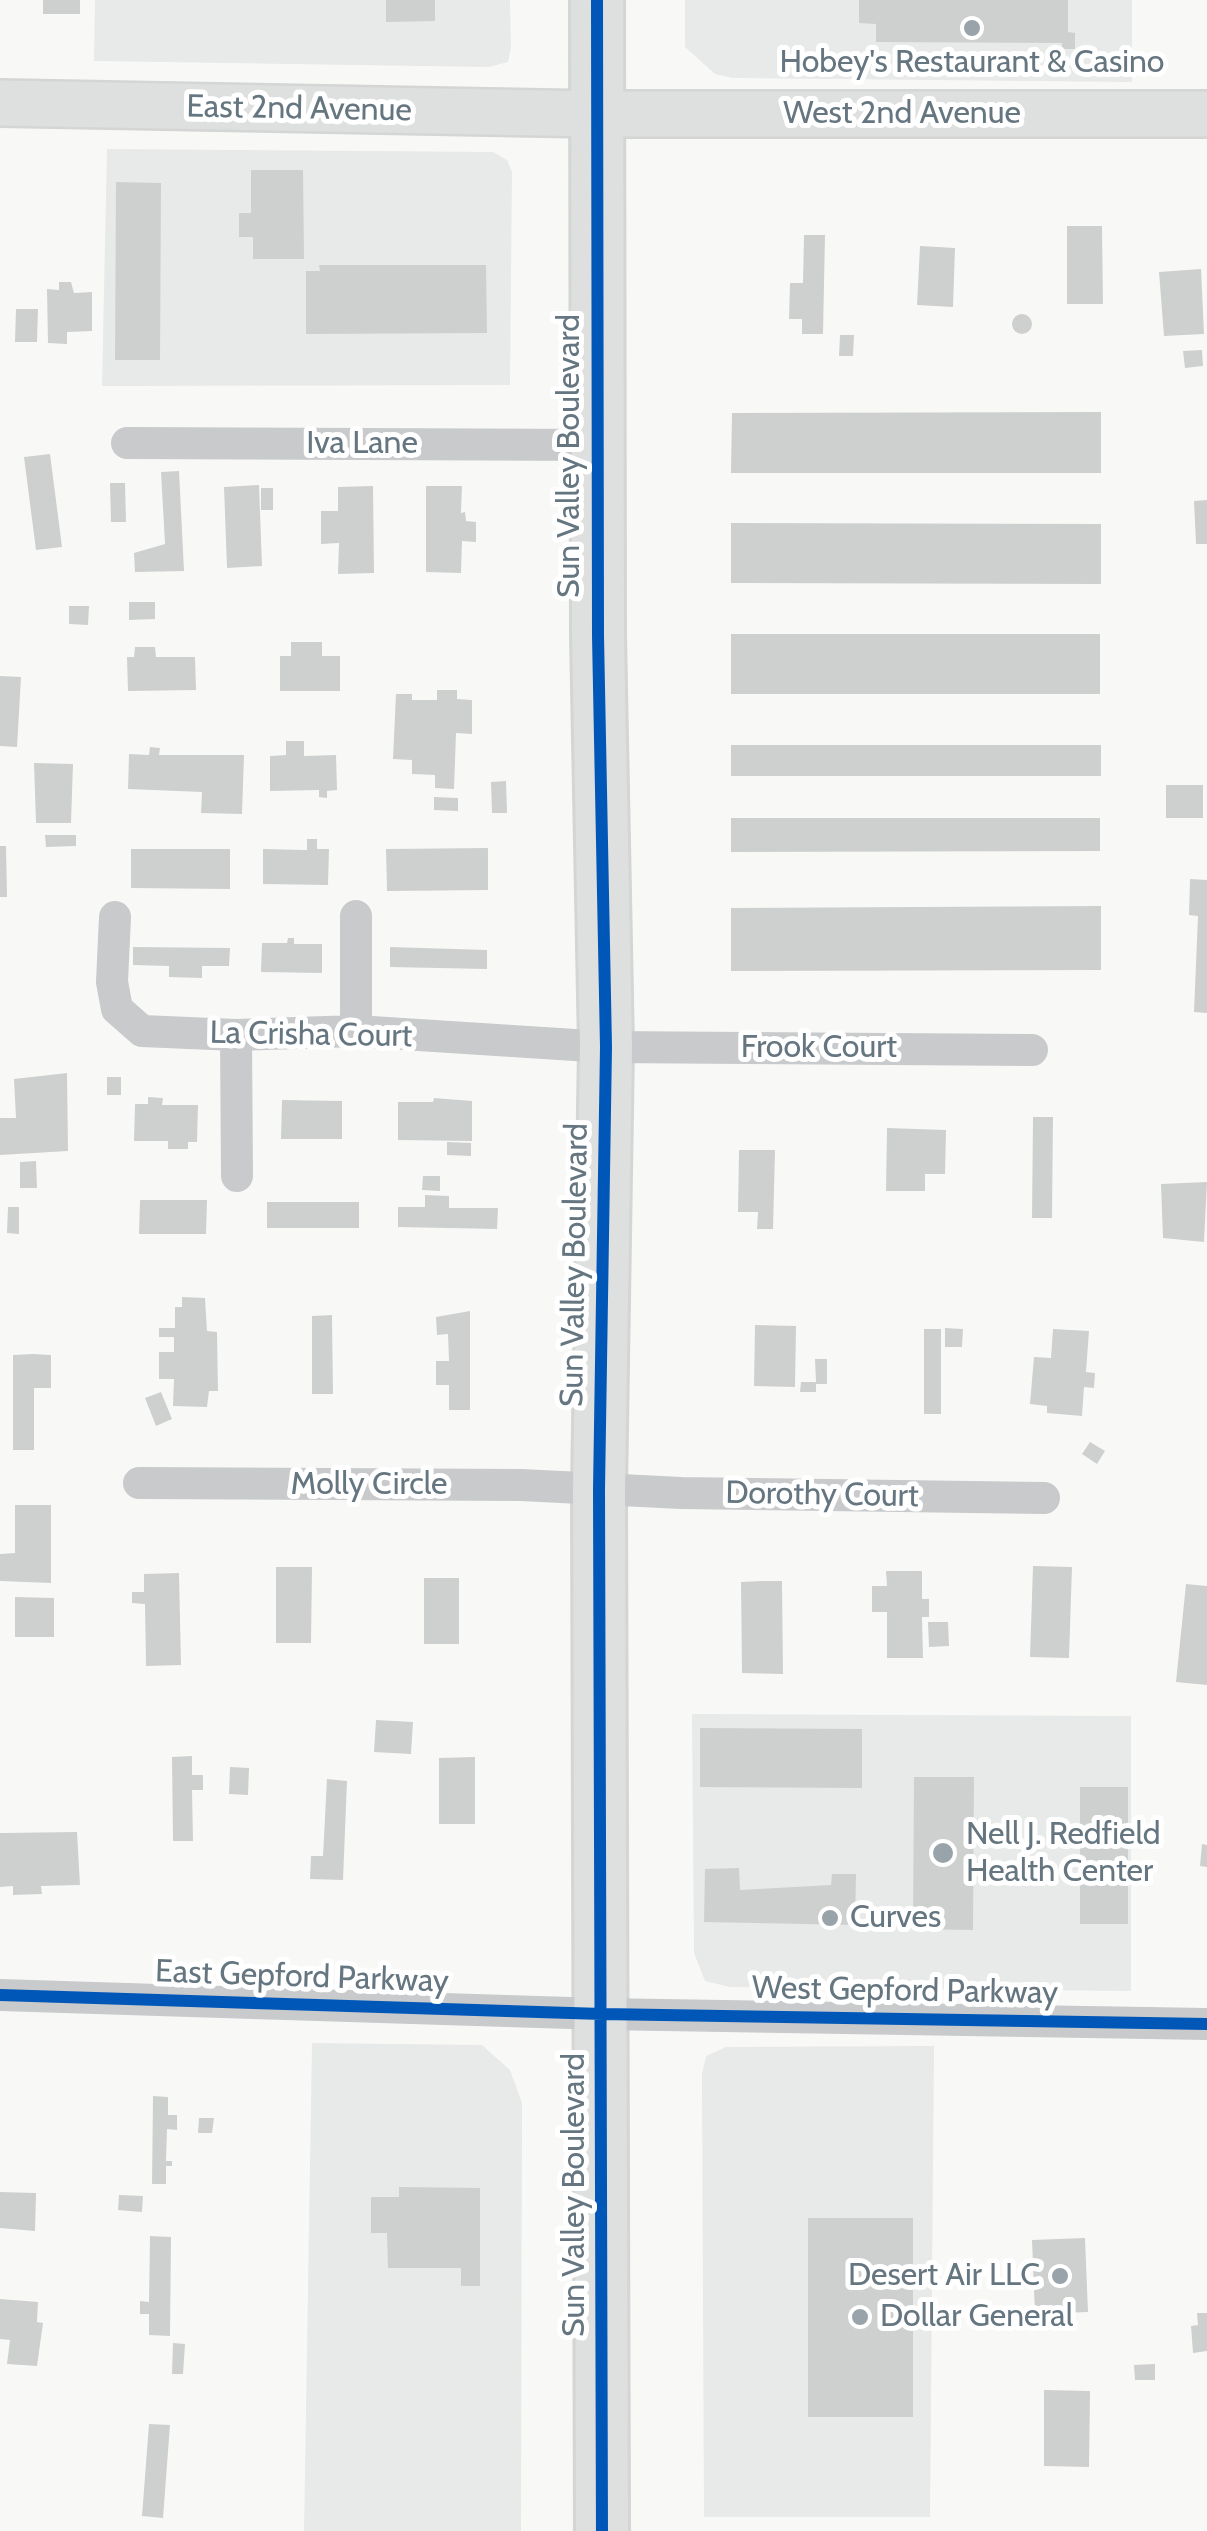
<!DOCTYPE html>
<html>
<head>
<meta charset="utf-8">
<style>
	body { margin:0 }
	canvas { display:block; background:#f8f8f7 }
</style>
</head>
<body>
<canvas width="1207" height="2531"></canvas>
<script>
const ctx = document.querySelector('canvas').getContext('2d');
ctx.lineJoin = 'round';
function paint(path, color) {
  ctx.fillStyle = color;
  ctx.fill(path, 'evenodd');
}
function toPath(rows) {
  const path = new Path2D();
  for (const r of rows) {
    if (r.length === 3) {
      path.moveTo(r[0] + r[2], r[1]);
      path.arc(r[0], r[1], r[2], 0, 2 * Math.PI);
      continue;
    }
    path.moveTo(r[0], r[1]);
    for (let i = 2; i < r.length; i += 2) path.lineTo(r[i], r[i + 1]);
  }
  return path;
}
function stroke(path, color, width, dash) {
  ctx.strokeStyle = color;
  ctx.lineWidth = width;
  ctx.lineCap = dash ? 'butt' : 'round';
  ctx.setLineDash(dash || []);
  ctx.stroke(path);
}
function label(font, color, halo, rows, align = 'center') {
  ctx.font = font + ' Cabin,sans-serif';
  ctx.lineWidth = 10;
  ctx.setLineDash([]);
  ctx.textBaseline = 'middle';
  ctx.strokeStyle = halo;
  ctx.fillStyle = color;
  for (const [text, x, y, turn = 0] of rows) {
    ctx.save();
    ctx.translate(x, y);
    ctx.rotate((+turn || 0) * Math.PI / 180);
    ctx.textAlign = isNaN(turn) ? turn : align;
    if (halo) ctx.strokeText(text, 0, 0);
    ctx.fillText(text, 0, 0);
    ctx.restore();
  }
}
paint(toPath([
	[95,0,510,0,511,48,508,62,489,67,94,61],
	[685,0,1132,0,1132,82,732,78,715,74,685,47],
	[107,149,493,152,507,160,512,172,510,385,102,386],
	[692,1714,1131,1716,1131,1991,730,1987,705,1981,694,1953],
	[312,2043,482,2045,510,2070,522,2103,521,2531,304,2531],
	[934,2046,930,2517,704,2517,702,2074,706,2056,726,2047]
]), '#e8e9e9');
paint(toPath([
	[43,0,80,0,80,14,43,14],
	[386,0,435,0,435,21,386,22],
	[859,0,1068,0,1068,32,1075,33,1075,49,1062,49,1062,43,876,42,876,24,859,23],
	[251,170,303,170,304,259,253,259,253,237,239,237,239,213,251,213],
	[116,182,161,183,160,360,115,360],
	[1067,226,1102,226,1103,304,1067,304],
	[804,235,825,235,823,334,802,334,802,319,789,319,790,283,803,283],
	[920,246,955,248,953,307,917,305],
	[319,265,486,265,487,333,306,334,306,271,320,271],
	[1201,269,1204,334,1164,336,1159,272],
	[59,282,71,282,74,293,92,292,92,331,67,332,67,344,48,343,47,289,59,290],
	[16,309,38,309,37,342,15,342],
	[1022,324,10],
	[840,335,854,335,853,356,839,356],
	[1202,350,1203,366,1185,368,1183,351],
	[1101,412,1101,473,731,473,732,413],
	[50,454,62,547,36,550,24,457],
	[179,471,184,571,135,572,134,553,165,544,161,472],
	[110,483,125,483,126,522,111,522],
	[259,485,262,566,227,568,224,487],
	[373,486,374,573,338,574,339,543,321,544,321,511,338,511,338,487],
	[426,486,462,486,461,513,465,512,466,521,476,522,476,542,462,541,461,573,426,572],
	[261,488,273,488,273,510,261,510],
	[1207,500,1207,544,1196,544,1194,501],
	[731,523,1101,524,1101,584,731,583],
	[129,602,155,602,155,619,129,620],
	[69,606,89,606,88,625,69,624],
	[731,634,1100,634,1100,694,731,694],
	[291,642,322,642,322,656,340,656,340,691,280,691,280,656,291,656],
	[135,647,155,647,156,657,195,657,196,690,128,691,127,657,134,657],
	[0,676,21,677,17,747,0,746],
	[437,690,457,690,457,699,472,700,472,734,456,733,454,789,435,788,435,775,412,774,412,760,393,759,396,694,412,694,412,700,437,700],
	[286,741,304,741,304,756,336,755,337,790,327,791,327,798,319,797,319,790,270,791,270,756,286,755],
	[731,745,1101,745,1101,776,731,776],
	[150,747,160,748,159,755,244,755,242,814,201,813,202,792,128,789,129,754,149,755],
	[34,763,73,764,71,823,36,823],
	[506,781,507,813,492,813,491,782],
	[1166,785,1203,785,1203,818,1166,818],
	[434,797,458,798,458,811,434,810],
	[731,818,1100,818,1100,851,731,852],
	[45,835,76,835,76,846,46,847],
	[307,839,317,839,317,849,329,849,328,885,263,884,263,849,307,850],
	[0,846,6,846,7,897,0,897],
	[488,848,488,890,387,891,386,849],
	[131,849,230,849,230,889,131,888],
	[1190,879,1207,880,1207,1013,1194,1012,1198,916,1189,915],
	[1101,906,1101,970,731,971,731,908],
	[288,938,294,938,294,944,322,944,322,973,261,972,262,943,287,943],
	[133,947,230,948,229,966,202,966,202,978,169,977,169,966,133,965],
	[390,947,487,950,487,969,390,967],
	[67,1073,68,1151,0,1155,0,1118,16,1118,14,1079],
	[107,1077,121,1077,121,1095,107,1095],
	[148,1097,163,1098,162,1105,198,1105,197,1142,188,1142,188,1149,168,1149,168,1141,134,1141,135,1104,148,1104],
	[434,1098,472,1101,472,1141,398,1140,398,1102,433,1102],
	[282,1100,342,1101,342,1139,281,1139],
	[1033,1117,1053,1117,1052,1218,1032,1218],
	[887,1128,946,1130,945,1174,925,1174,925,1191,886,1191],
	[447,1142,471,1143,471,1156,447,1155],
	[739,1150,775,1150,773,1229,757,1229,758,1212,738,1212],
	[36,1161,37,1188,20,1188,20,1162],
	[423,1176,440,1176,440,1191,422,1190],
	[1207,1182,1204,1242,1163,1238,1161,1184],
	[425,1195,449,1196,449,1208,498,1208,497,1229,398,1227,398,1207,425,1207],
	[140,1200,207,1200,206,1234,139,1234],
	[267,1202,359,1202,359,1228,267,1228],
	[8,1207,19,1207,19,1234,7,1233],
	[182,1297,205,1298,207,1331,217,1332,218,1391,209,1391,207,1407,173,1406,174,1379,159,1379,159,1352,174,1352,174,1337,159,1337,159,1328,175,1328,175,1307,182,1307],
	[470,1311,470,1410,449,1410,449,1385,436,1385,436,1361,449,1361,448,1334,437,1335,436,1317],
	[332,1315,333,1394,312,1394,312,1316],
	[755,1325,796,1326,795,1387,754,1386],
	[945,1328,963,1329,962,1347,945,1347],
	[924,1329,941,1329,941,1414,924,1414],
	[1053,1329,1089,1331,1086,1372,1095,1373,1094,1388,1084,1387,1082,1416,1047,1413,1047,1406,1030,1404,1034,1357,1051,1358],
	[33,1354,51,1355,51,1388,34,1388,34,1450,13,1450,13,1355],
	[815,1359,827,1359,827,1384,816,1384,816,1392,800,1392,801,1382,816,1382],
	[161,1392,172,1419,156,1426,145,1398],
	[1090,1442,1105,1451,1097,1464,1082,1454],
	[15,1505,51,1505,51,1583,0,1581,0,1554,15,1553],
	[1033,1566,1072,1567,1069,1658,1030,1657],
	[276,1567,312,1567,311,1643,276,1643],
	[886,1571,922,1571,922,1599,929,1599,929,1617,922,1617,923,1658,887,1658,887,1612,872,1612,872,1586,887,1586],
	[179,1573,181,1665,146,1666,145,1604,132,1603,132,1592,144,1592,144,1574],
	[424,1578,459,1578,459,1644,424,1644],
	[762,1581,782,1581,783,1674,742,1673,741,1582],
	[1186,1584,1207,1586,1207,1685,1176,1682],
	[15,1597,54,1598,54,1637,15,1637],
	[928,1622,948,1622,949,1646,929,1647],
	[376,1720,413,1722,411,1754,374,1752],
	[700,1728,862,1729,862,1788,700,1787],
	[192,1756,192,1775,203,1775,203,1790,192,1790,193,1841,173,1841,172,1757],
	[475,1757,475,1824,439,1824,439,1758],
	[230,1767,249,1768,248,1795,229,1794],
	[914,1777,974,1777,973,1930,913,1929],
	[327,1779,347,1781,343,1880,310,1879,311,1856,323,1856],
	[1080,1787,1128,1787,1128,1924,1080,1924],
	[77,1832,80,1885,41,1886,42,1894,13,1895,13,1886,0,1887,0,1833],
	[1202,1844,1207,1845,1207,1867,1200,1866],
	[739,1868,740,1890,831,1885,832,1874,856,1874,855,1925,704,1922,705,1869],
	[153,2096,168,2097,168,2115,177,2115,177,2130,167,2129,166,2161,172,2161,172,2166,166,2166,166,2184,152,2184],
	[199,2118,214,2118,212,2133,198,2133],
	[399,2187,480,2188,480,2286,461,2286,461,2268,388,2268,387,2233,371,2233,371,2197,399,2197],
	[0,2192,36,2193,35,2231,0,2228],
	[119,2195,143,2196,142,2212,118,2210],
	[808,2218,913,2218,913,2417,808,2417],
	[150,2236,171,2237,170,2336,149,2335,149,2314,140,2314,140,2301,149,2302],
	[1085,2238,1088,2312,1035,2314,1032,2240],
	[0,2299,38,2302,37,2322,43,2323,37,2366,7,2364,10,2340,0,2339],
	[1197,2313,1207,2313,1207,2351,1193,2353,1191,2326,1198,2325],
	[173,2343,185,2344,183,2374,172,2374],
	[1155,2364,1155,2380,1135,2380,1134,2365],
	[1044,2390,1090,2391,1089,2467,1044,2466],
	[149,2424,170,2425,163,2518,142,2516]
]), '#ced0d0');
const secondary = toPath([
	[0,103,597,114,1207,114]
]);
const primary = toPath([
	[597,0,598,636,606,1047,599,1489,602,2531]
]);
stroke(secondary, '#d4d5d5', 50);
stroke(primary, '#d4d5d5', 58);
stroke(toPath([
	[127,443,598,445],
	[115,917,112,982,117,1009,142,1031,236,1035,356,1031,606,1047,1032,1050],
	[356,1031,356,916],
	[236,1035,237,1176],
	[139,1483,521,1485,681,1493,1044,1498],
	[0,1995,602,2014,1207,2024]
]), '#c9cacb', 32);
stroke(secondary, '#dedfdf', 45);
stroke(primary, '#dedfdf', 52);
stroke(toPath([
	[597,0,598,636,606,1047,599,1489,602,2531],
	[0,1995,602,2014,1207,2024]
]), '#0057b8', 12);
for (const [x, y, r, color] of [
	[972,28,10,"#98a4aa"],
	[943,1853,12,"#98a4aa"],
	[830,1918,10,"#98a4aa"],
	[1060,2276,10,"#98a4aa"],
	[860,2317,10,"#98a4aa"]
]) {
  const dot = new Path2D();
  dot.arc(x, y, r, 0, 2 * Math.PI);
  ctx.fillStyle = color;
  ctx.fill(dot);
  stroke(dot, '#fff', 4);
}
label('32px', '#657680', '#fff', [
	["Hobey's Restaurant & Casino",972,63,"center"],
	["Nell J. Redfield",966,1835],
	["Health Center",966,1872],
	["Curves",850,1918],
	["Desert Air LLC",1040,2276,"right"],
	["Dollar General",880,2317]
], 'left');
label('32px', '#657680', '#fff', [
	["East 2nd Avenue",299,109,1],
	["West 2nd Avenue",902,114],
	["Iva Lane",362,444],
	["Sun Valley Boulevard",570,456,-90],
	["La Crisha Court",311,1035,1],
	["Frook Court",819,1048],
	["Sun Valley Boulevard",575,1265,-89],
	["Molly Circle",369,1485],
	["Dorothy Court",822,1495,1],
	["East Gepford Parkway",302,1977,2],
	["West Gepford Parkway",905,1991,1],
	["Sun Valley Boulevard",575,2195,-90]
]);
</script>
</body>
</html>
